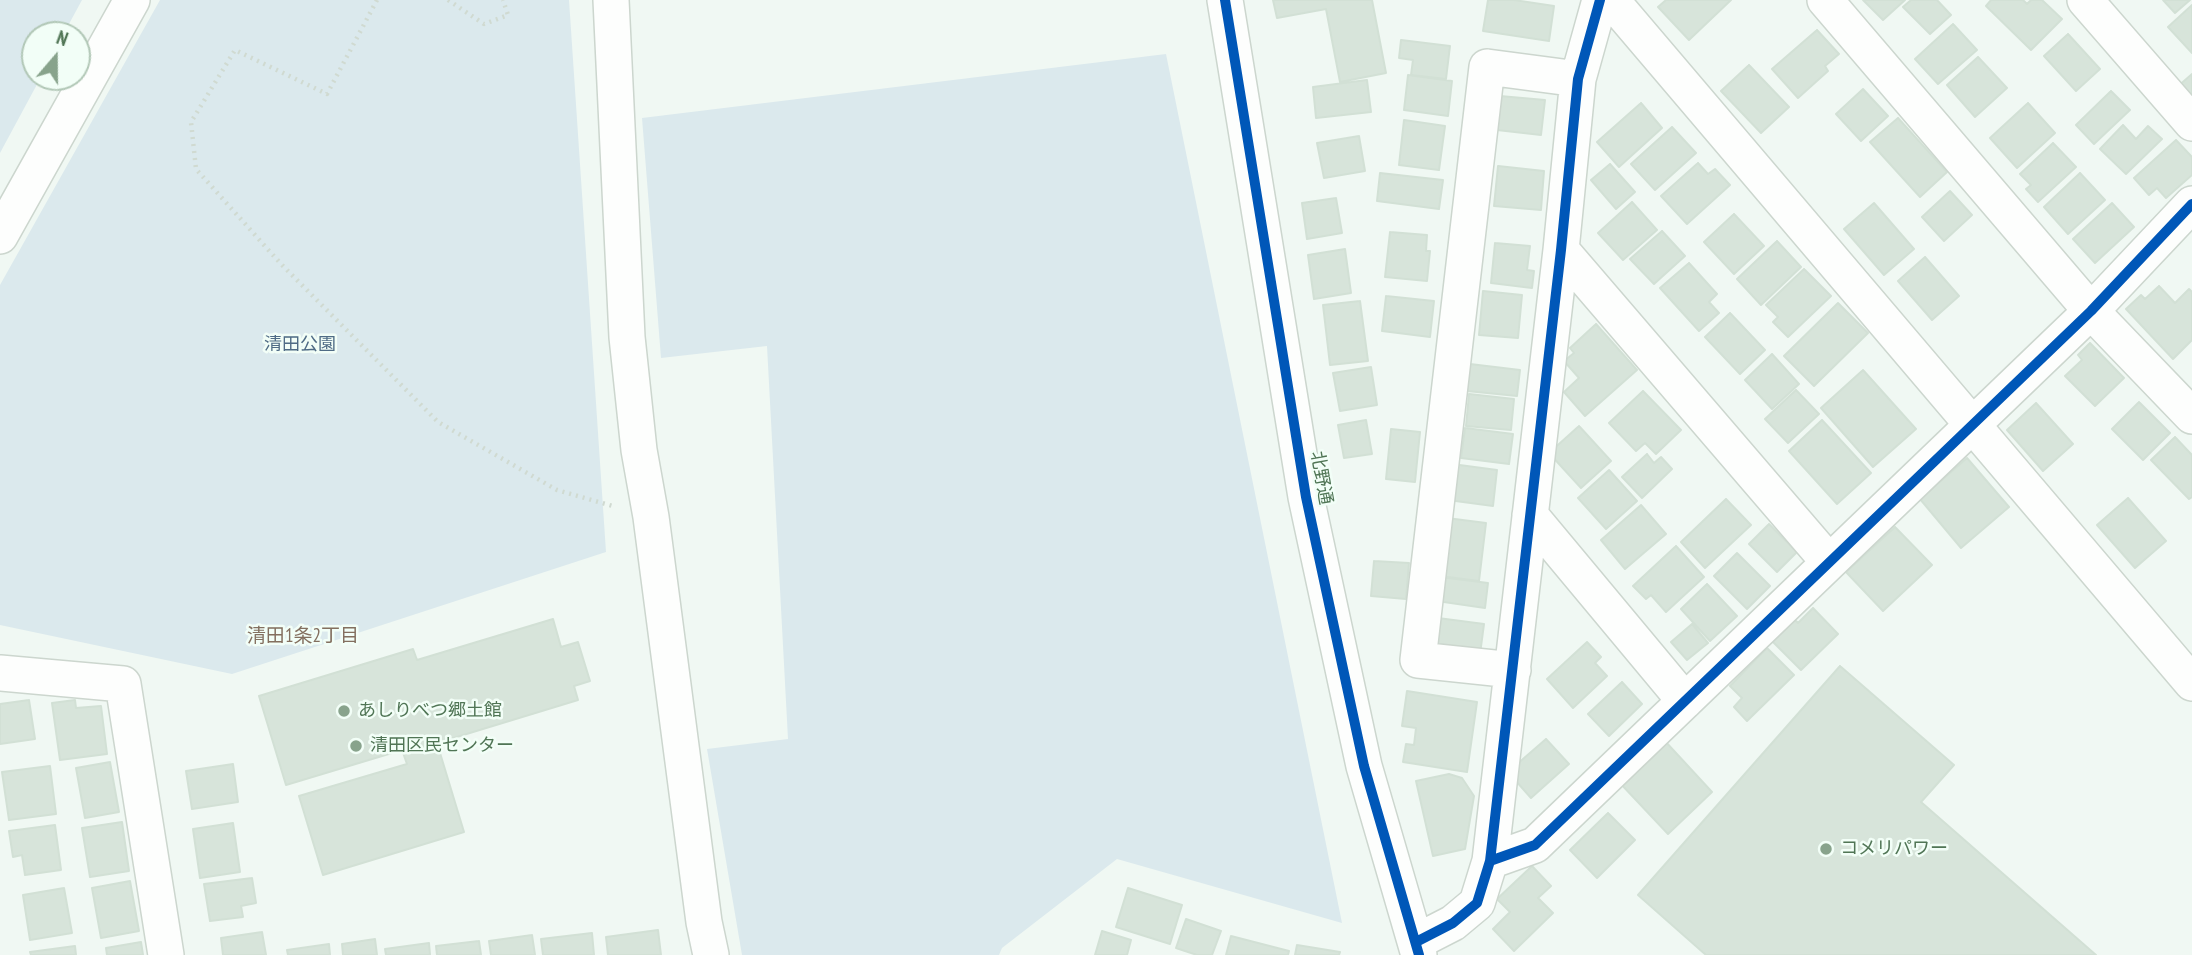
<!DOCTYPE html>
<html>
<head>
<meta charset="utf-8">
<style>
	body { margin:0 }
	#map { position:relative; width:2192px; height:955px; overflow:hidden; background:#f0f8f3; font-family:"PT Sans Narrow",sans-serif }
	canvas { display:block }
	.north { position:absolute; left:21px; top:21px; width:70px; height:70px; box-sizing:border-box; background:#f2fef7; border:2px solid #b1c7b6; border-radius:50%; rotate:20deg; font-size:19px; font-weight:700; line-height:28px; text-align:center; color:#507555 }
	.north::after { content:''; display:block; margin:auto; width:24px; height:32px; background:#88a38c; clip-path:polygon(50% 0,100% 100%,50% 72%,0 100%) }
</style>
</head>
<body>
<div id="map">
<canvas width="2192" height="955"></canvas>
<div class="north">N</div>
</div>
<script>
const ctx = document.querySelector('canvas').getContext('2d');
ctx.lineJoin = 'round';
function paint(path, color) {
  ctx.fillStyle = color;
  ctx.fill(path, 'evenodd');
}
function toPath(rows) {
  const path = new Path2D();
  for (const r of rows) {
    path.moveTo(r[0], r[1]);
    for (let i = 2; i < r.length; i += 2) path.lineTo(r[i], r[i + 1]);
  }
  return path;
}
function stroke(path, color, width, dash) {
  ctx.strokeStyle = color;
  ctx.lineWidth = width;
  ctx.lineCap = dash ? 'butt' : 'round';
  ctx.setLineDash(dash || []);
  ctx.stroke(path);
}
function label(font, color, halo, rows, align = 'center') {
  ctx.font = font + ' "PT Sans Narrow","Noto Sans JP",sans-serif';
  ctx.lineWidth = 5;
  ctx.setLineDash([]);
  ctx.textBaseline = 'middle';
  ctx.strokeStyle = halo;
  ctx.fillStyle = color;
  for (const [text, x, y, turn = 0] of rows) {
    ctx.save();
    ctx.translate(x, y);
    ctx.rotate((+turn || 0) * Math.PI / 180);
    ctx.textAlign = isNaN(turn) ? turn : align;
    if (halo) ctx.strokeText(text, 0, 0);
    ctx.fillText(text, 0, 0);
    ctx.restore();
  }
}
paint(toPath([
	[0,0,82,0,63,35,35,35,35,77,41,77,0,153],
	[160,0,569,0,606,552,232,674,0,625,0,285],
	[1166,54,1342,923,1117,859,1002,948,999,955,742,955,707,749,788,739,767,346,661,358,642,118]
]), '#dbe9ed');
const building = toPath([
	[1273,0,1372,0,1386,73,1340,82,1326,9,1277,18,1273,0],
	[1488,0,1514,0,1554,6,1549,41,1483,31,1488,0],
	[1666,0,1731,0,1689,40,1658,7,1666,0],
	[1863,0,1905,0,1883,20,1863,0],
	[1911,0,1937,0,1951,15,1930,34,1903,7,1911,0],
	[1991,0,2023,0,2027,4,2031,0,2042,0,2062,19,2031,50,1986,6,1991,0],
	[2163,0,2190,0,2175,13,2163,0],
	[2192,5,2192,53,2168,27,2192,5],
	[1953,24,1977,50,1938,84,1915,59,1953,24],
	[1817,30,1839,54,1825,66,1828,71,1798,98,1772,69,1817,30],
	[2068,34,2100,69,2076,91,2044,56,2068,34],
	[1401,40,1450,46,1446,79,1411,75,1413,60,1399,58,1401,40],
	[1978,57,2007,88,1975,117,1947,85,1978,57],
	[1749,65,1789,107,1761,133,1721,91,1749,65],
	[2192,74,2192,107,2176,88,2192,74],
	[1408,75,1452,81,1448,116,1404,110,1408,75],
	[1367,80,1371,112,1316,118,1313,87,1367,80],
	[1863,89,1888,116,1861,141,1836,114,1863,89],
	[2111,91,2130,110,2094,144,2076,125,2111,91],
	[1500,96,1545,100,1541,135,1497,130,1500,96],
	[1641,103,1662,128,1619,167,1597,142,1641,103],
	[2028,103,2055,133,2017,168,1990,138,2028,103],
	[1898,118,1947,172,1920,197,1870,142,1898,118],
	[1404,120,1445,126,1439,170,1399,165,1404,120],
	[2123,125,2136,139,2148,126,2162,139,2126,174,2100,149,2123,125],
	[1672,127,1696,153,1655,190,1631,164,1672,127],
	[1359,136,1365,171,1324,178,1317,143,1359,136],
	[2176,140,2192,157,2192,175,2166,198,2157,188,2149,195,2134,178,2176,140],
	[2053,143,2076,167,2038,202,2026,189,2031,185,2020,174,2053,143],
	[1698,163,1708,174,1715,169,1730,185,1687,224,1661,196,1698,163],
	[1610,164,1635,192,1616,209,1591,180,1610,164],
	[1498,166,1544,171,1541,210,1494,206,1498,166],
	[1380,173,1443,180,1439,209,1377,201,1380,173],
	[2080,173,2105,200,2068,234,2044,207,2080,173],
	[1950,191,1972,215,1944,241,1922,217,1950,191],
	[1336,198,1342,233,1307,239,1302,203,1336,198],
	[1632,202,1657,230,1623,260,1598,233,1632,202],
	[1874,203,1914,249,1884,275,1844,229,1874,203],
	[2112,203,2134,227,2095,263,2073,239,2112,203],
	[1734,214,1764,246,1734,274,1704,242,1734,214],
	[1662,231,1685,256,1654,284,1630,259,1662,231],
	[1390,232,1427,235,1426,251,1430,251,1427,281,1385,277,1390,232],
	[1777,241,1801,267,1761,305,1737,279,1777,241],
	[1495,243,1530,246,1527,270,1534,271,1532,288,1491,283,1495,243],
	[1345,249,1351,293,1314,299,1308,255,1345,249],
	[1925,257,1959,296,1932,320,1898,281,1925,257],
	[1689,263,1717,294,1709,302,1719,313,1699,331,1660,288,1689,263],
	[1804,269,1831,296,1788,337,1773,322,1778,317,1766,305,1804,269],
	[2159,286,2175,303,2189,289,2192,292,2192,340,2173,359,2126,309,2141,295,2145,299,2159,286],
	[1483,291,1522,295,1518,338,1479,335,1483,291],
	[1386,296,1434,301,1430,337,1382,331,1386,296],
	[1360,301,1368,361,1330,365,1323,305,1360,301],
	[1838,303,1868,333,1814,386,1784,356,1838,303],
	[1730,313,1765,350,1740,374,1705,337,1730,313],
	[1596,324,1637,370,1585,416,1564,392,1579,378,1564,361,1574,353,1570,348,1596,324],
	[2090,343,2124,378,2095,406,2065,376,2082,360,2078,355,2090,343],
	[1772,354,1799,384,1772,409,1745,380,1772,354],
	[1470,364,1520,370,1517,396,1467,391,1470,364],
	[1371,367,1377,405,1340,411,1333,373,1371,367],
	[1863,370,1916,429,1873,467,1821,408,1863,370],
	[1796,390,1819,414,1788,443,1765,419,1796,390],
	[1643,391,1681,430,1656,454,1645,443,1636,451,1609,423,1643,391],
	[1469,394,1514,399,1511,430,1466,426,1469,394],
	[2139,402,2170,433,2143,460,2112,429,2139,402],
	[2036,403,2073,444,2043,471,2007,430,2036,403],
	[1366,420,1372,454,1344,458,1338,425,1366,420],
	[1822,420,1871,473,1837,504,1789,451,1822,420],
	[1579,426,1611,461,1581,488,1549,453,1579,426],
	[1465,428,1513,434,1509,464,1461,458,1465,428],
	[1391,429,1420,432,1415,482,1386,479,1391,429],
	[2175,437,2192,455,2192,497,2189,499,2151,460,2175,437],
	[1647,454,1654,463,1661,457,1672,469,1642,498,1622,477,1647,454],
	[1967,458,2009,507,1961,548,1920,499,1967,458],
	[1452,464,1497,470,1493,506,1448,500,1452,464],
	[1609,470,1637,501,1606,529,1578,498,1609,470],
	[2128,498,2166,541,2135,568,2097,525,2128,498],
	[1726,499,1751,525,1705,568,1681,542,1726,499],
	[1641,505,1666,534,1625,569,1601,540,1641,505],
	[1447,518,1486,523,1479,581,1440,576,1447,518],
	[1769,524,1797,552,1777,572,1749,544,1769,524],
	[1895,527,1932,565,1883,611,1846,572,1895,527],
	[1676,546,1704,577,1666,612,1651,595,1646,599,1633,586,1676,546],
	[1737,553,1770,586,1747,609,1714,576,1737,553],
	[1374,561,1409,563,1406,599,1371,596,1374,561],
	[1440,577,1488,583,1485,608,1437,601,1440,577],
	[1707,584,1737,616,1710,641,1681,609,1707,584],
	[1813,608,1838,634,1801,670,1769,638,1791,616,1798,623,1813,608],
	[1438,618,1484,624,1480,654,1434,648,1438,618],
	[553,619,561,647,578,642,590,681,574,686,578,700,437,743,464,832,323,875,299,796,407,764,402,750,286,785,259,696,413,649,417,660,553,619],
	[1692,624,1708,643,1687,660,1671,642,1692,624],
	[1587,642,1601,657,1595,663,1607,676,1573,708,1547,679,1587,642],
	[1767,648,1794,675,1747,721,1734,707,1742,698,1730,686,1767,648],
	[1840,666,1954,765,1921,802,2096,955,1706,955,1638,895,1840,666],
	[1622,682,1642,704,1609,736,1588,714,1622,682],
	[1407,691,1477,702,1467,772,1403,762,1406,744,1414,745,1416,728,1402,726,1407,691],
	[29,700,35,739,0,744,0,704,29,700],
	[75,700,76,708,101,706,107,754,60,760,52,703,75,700],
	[1546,739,1569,764,1531,798,1508,772,1546,739],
	[1664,740,1712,792,1668,834,1619,782,1664,740],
	[110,762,119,812,85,818,76,768,110,762],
	[233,764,238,802,192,809,186,771,233,764],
	[50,766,56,814,9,820,2,772,50,766],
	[1449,774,1462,778,1474,796,1465,849,1433,856,1416,781,1449,774],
	[1608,813,1635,840,1597,878,1570,850,1608,813],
	[122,822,129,871,90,877,82,828,122,822],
	[233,823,240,872,200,878,193,829,233,823],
	[55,825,61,870,25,875,22,855,13,857,9,831,55,825],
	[1532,866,1551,886,1538,898,1553,913,1514,951,1493,929,1510,912,1497,899,1532,866],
	[252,878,256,903,241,906,243,917,210,921,204,884,252,878],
	[130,881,139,931,101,938,92,888,130,881],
	[64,888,72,933,30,940,23,895,64,888],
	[1128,888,1182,905,1170,944,1116,927,1128,888],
	[1186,919,1221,931,1212,955,1197,955,1176,948,1186,919],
	[658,930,661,955,608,955,606,937,658,930],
	[1102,931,1131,940,1127,955,1095,955,1102,931],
	[262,932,266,955,223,955,221,938,262,932],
	[592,933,594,955,543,955,541,939,592,933],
	[532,935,535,955,491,955,489,941,532,935],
	[1231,936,1289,951,1288,955,1226,955,1231,936],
	[375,939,377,955,343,955,342,944,375,939],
	[479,941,481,955,437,955,436,946,479,941],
	[141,942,143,955,107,955,106,948,141,942],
	[429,943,430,955,386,955,385,949,429,943],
	[329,944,330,955,288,955,287,950,329,944],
	[1297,945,1340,952,1339,955,1295,955,1297,945],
	[75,946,76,955,31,955,30,952,75,946]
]);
paint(building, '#d7e4da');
stroke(building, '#d2e0d5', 2);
const minor = toPath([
	[611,0,627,337,639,450,651,517,704,922,711,955],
	[1225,0,1306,497,1364,766,1419,955],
	[1825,0,2091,311,2192,416],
	[2085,0,2192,123],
	[1618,8,2192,683],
	[0,236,132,0],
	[1561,250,1829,562],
	[1530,515,1685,701],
	[1513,670,1418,660,1487,67,1578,79],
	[0,673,123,684,166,955],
	[1490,861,1535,845,2091,311,2192,204],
	[1416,942,1453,923,1477,903,1490,861,1561,250,1578,79,1600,0]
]);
stroke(minor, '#ccd6ce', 38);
stroke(toPath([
	[377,0,327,94,235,50,191,122,196,169,281,264,438,422,557,490,616,507],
	[448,0,484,24,508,15,503,0]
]), '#d0dad1', 4.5, [2, 5]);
stroke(minor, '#fdfefd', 35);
stroke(toPath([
	[1225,0,1306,497,1364,766,1419,955],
	[1490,861,1535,845,2091,311,2192,204],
	[1416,942,1453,923,1477,903,1490,861,1561,250,1578,79,1600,0]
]), '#0057b8', 10);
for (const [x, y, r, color] of [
	[344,711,7,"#88a38c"],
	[356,746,7,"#88a38c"],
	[1826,849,7,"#88a38c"]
]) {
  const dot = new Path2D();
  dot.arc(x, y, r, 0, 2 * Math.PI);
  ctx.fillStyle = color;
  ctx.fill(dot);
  stroke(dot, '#f2fef7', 2.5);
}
label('18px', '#4f6b85', '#f2fef7', [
	["清田公園",300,345]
]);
label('18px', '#507555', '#f2fef7', [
	["北野通",1321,478,80]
]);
label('18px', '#507555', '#f2fef7', [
	["あしりべつ郷土館",358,711],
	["清田区民センター",370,746],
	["コメリパワー",1840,849]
], 'left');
label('19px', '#836f5f', '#f2fef7', [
	["清田1条2丁目",303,637]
]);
</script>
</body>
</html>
